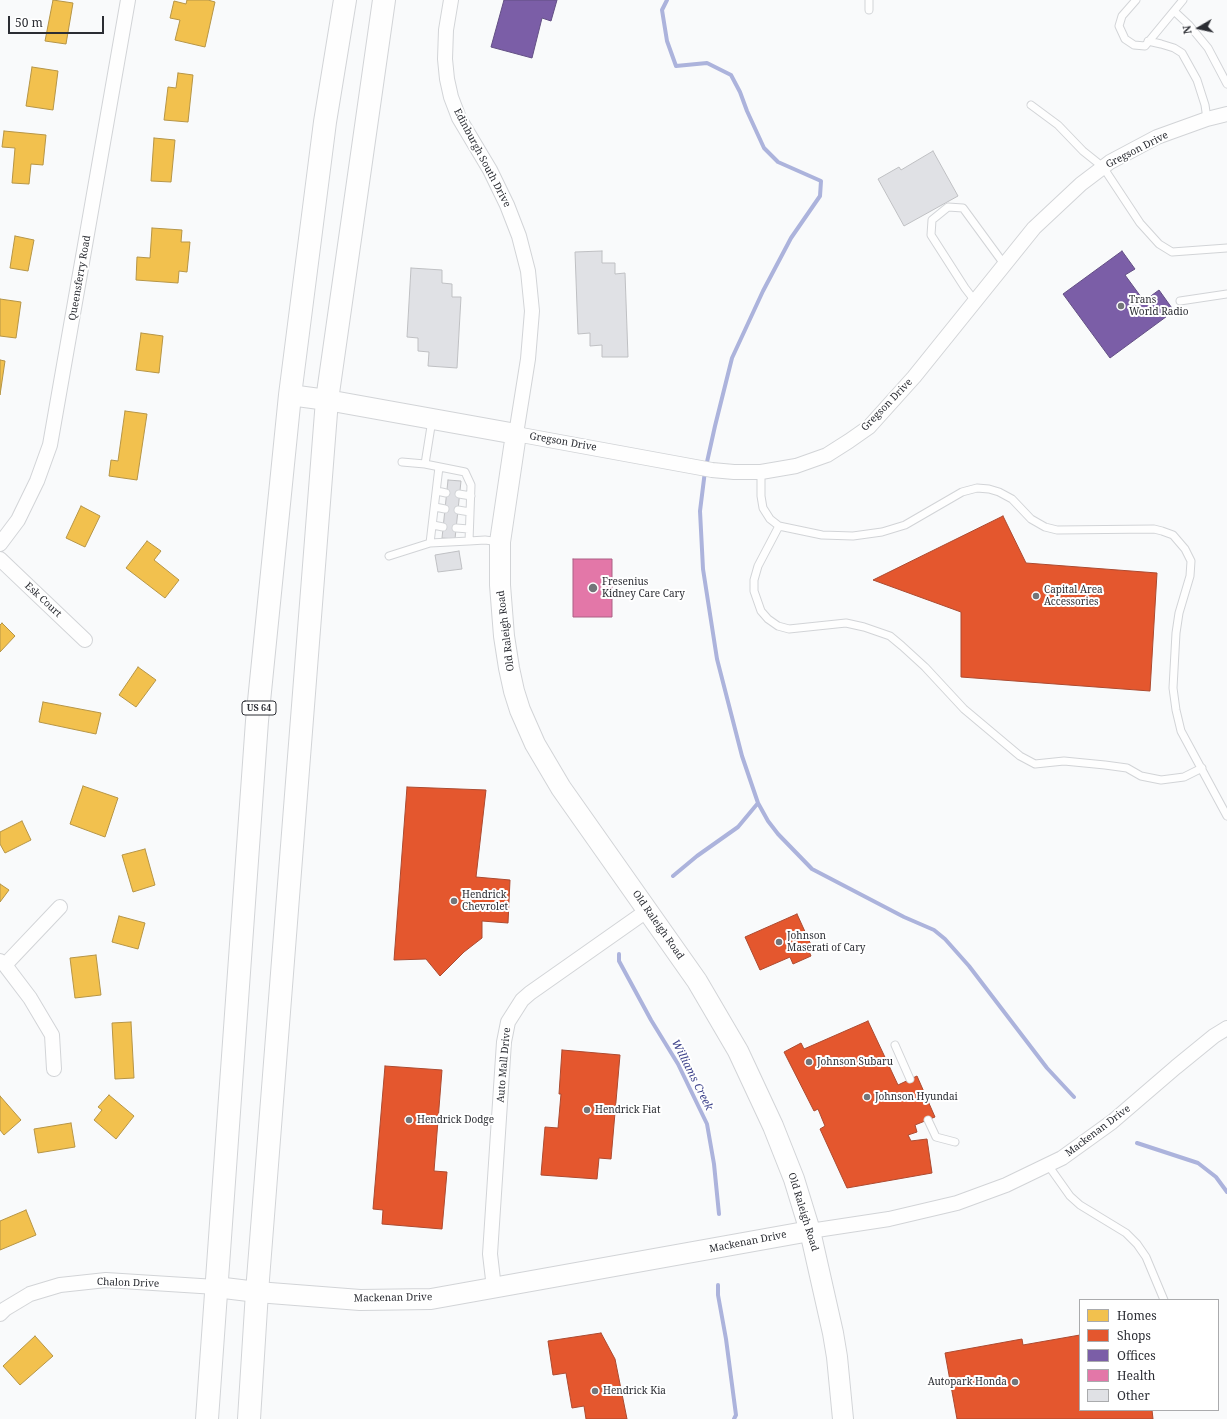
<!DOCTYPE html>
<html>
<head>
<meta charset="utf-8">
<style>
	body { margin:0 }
	#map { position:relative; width:1227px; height:1419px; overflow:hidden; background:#f9fafb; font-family:"Noto Serif",serif }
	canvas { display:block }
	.legend { position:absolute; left:1079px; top:1299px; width:140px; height:112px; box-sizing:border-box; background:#fff; border:1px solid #aaabad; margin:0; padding:5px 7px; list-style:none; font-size:12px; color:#2b2d33 }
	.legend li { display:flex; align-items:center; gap:8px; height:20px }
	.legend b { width:20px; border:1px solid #aaabad }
	.north { position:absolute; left:1179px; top:8px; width:40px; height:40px; -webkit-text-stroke:3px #fff; paint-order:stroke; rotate:261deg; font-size:11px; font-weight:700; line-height:16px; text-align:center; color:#2b2d33 }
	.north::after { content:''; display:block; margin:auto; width:14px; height:18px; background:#2b2d33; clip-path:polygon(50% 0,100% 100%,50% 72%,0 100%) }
	.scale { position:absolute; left:8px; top:16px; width:96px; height:18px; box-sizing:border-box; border:2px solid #2b2d33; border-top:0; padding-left:5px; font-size:12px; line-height:14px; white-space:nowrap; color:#2b2d33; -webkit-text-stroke:3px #fff; paint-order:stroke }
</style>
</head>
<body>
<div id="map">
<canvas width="1227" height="1419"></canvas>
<ul class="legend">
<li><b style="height:11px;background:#f2c14e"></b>Homes</li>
<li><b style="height:11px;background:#e4572e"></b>Shops</li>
<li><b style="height:11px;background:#7b5ea7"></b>Offices</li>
<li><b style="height:11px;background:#e377a8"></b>Health</li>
<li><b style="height:11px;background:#e0e1e5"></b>Other</li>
</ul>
<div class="north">N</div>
<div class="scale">50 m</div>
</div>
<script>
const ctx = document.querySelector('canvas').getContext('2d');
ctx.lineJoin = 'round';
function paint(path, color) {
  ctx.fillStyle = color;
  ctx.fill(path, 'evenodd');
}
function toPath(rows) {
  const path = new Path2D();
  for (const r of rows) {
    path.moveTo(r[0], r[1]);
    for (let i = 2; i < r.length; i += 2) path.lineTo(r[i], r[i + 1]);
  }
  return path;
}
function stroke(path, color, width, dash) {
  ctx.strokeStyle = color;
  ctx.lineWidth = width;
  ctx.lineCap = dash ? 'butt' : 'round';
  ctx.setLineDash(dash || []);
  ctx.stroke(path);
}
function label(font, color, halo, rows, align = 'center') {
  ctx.font = font + ' "Noto Serif",serif';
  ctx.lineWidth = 4;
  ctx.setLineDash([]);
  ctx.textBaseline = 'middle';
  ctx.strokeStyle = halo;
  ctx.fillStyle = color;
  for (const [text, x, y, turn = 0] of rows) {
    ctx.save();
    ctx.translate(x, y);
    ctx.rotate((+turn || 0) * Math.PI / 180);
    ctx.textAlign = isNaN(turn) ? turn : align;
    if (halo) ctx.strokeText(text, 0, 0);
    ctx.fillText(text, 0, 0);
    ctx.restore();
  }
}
const homes = toPath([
	[53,0,73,3,66,44,45,41,53,0],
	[187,0,208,0,215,2,205,47,175,40,180,20,170,18,174,1,186,4,187,0],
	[32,67,58,71,53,110,26,106,32,67],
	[178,73,193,75,188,122,164,120,168,87,176,88,178,73],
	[4,131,46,135,43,165,31,164,29,184,12,183,15,148,2,147,4,131],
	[154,138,175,140,171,182,151,181,154,138],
	[152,228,182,230,181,242,190,242,187,272,179,271,178,283,136,280,137,257,150,258,152,228],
	[15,236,34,240,28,271,10,268,15,236],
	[0,299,21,302,16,338,0,336,0,299],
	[141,333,163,336,159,373,136,370,141,333],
	[0,360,5,361,0,395,0,360],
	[125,411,147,414,137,480,109,476,111,460,118,461,125,411],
	[81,506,100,516,85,547,66,538,81,506],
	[147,541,161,551,154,560,179,580,165,598,126,568,147,541],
	[2,623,15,636,0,652,0,625,2,623],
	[138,667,156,680,136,707,119,695,138,667],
	[43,702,101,713,96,734,39,722,43,702],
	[83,786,118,798,105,837,70,824,83,786],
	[22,821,31,840,5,853,0,844,0,832,22,821],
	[145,849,155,885,133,892,122,855,145,849],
	[0,884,9,890,0,902,0,884],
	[119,916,145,923,138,949,112,942,119,916],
	[96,955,101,995,75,998,70,958,96,955],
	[131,1022,134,1078,115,1079,112,1023,131,1022],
	[109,1095,134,1116,116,1139,94,1120,102,1110,98,1107,109,1095],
	[0,1096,21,1120,4,1135,0,1130,0,1096],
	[71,1123,75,1147,38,1153,34,1129,71,1123],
	[26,1210,36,1235,0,1250,0,1221,26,1210],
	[35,1336,53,1356,20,1385,3,1366,35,1336]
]);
paint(homes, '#f2c14e');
stroke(homes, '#b69546', 1);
const shops = toPath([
	[1003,516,1026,563,1157,573,1150,691,961,677,961,612,873,580,1003,516],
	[407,787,486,790,476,877,510,880,508,923,482,921,482,938,464,952,440,976,426,959,394,960,407,787],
	[797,914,812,947,808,949,811,956,793,964,790,957,760,970,745,937,797,914],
	[868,1021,898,1085,917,1076,935,1117,915,1125,917,1132,908,1135,911,1141,927,1139,932,1173,847,1188,820,1129,825,1126,818,1109,814,1111,784,1052,801,1043,804,1049,868,1021],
	[562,1050,620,1055,611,1159,599,1158,597,1179,541,1175,545,1127,558,1128,561,1094,559,1094,562,1050],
	[385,1066,442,1070,434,1171,447,1172,442,1229,382,1224,383,1210,373,1209,385,1066],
	[601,1333,615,1359,627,1419,586,1419,584,1406,572,1408,566,1373,553,1375,548,1341,601,1333],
	[1080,1335,1080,1410,1152,1410,1153,1419,957,1419,945,1353,1022,1339,1023,1345,1080,1335]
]);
paint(shops, '#e4572e');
stroke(shops, '#ac4a30', 1);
const offices = toPath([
	[504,0,557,0,551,21,542,18,532,58,491,47,504,0],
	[1122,251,1135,269,1125,275,1144,301,1159,290,1174,311,1110,358,1063,294,1122,251]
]);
paint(offices, '#7b5ea7');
stroke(offices, '#634f84', 1);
const health = toPath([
	[573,559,612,559,612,617,573,617,573,559]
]);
paint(health, '#e377a8');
stroke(health, '#ac6185', 1);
stroke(toPath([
	[667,0,662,10,667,41,676,66,707,63,731,75,740,92,747,111,764,148,778,162,821,181,820,196,791,238,763,291,732,358,715,426,705,471,700,511,703,569,717,659,742,756,758,803,768,821,778,834,812,869,904,917,934,930,945,939,969,966,1047,1068,1074,1097],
	[673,876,697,856,738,827,758,803],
	[619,954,619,961,651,1020,678,1064,707,1124,714,1164,719,1214],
	[1137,1143,1198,1163,1216,1177,1227,1192],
	[718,1285,718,1295,726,1339,736,1415,734,1419]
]), '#acb3dc', 4);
const building = toPath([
	[933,151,958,196,904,226,878,179,899,167,901,170,933,151],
	[602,251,602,263,615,263,615,274,625,273,628,357,602,357,602,345,590,346,590,333,578,334,575,252,602,251],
	[411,268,442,270,442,283,452,284,452,297,461,297,457,368,428,366,429,352,418,351,418,338,407,337,411,268],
	[448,480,461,481,455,539,442,538,448,480],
	[459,551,462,569,438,572,435,555,459,551]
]);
paint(building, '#e0e1e5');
stroke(building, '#bfc0c3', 1);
const lane = toPath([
	[1136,0,1122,16,1119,26,1125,39,1134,45,1145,46,1183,0],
	[869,10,869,0],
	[1174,11,1189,25,1208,48,1227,84],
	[1148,41,1161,44,1174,48,1182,53,1197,80,1205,105,1207,119],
	[1031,105,1058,125,1083,151,1103,167,1140,223,1159,244,1172,252,1227,248],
	[975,301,965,288,931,235,932,220,948,207,963,208,1004,264],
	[1180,301,1227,294],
	[432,420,425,464,465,472,471,485,469,541,485,540,500,542],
	[402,462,425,464],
	[439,467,430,543,469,541],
	[761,472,761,496,763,508,770,519,779,526,822,535,853,536,882,532,905,525,962,492,977,488,989,489,999,492,1012,499,1031,519,1045,527,1057,530,1154,529,1162,531,1173,535,1185,549,1191,561,1190,576,1179,613,1176,633,1173,688,1176,710,1181,731,1227,816],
	[437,491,446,493],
	[459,494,471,496],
	[435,507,445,509],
	[458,510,470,512],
	[433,525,443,527],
	[779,526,758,566,754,580,754,591,761,611,768,619,778,626,789,629,846,623,864,627,890,636,902,646,925,667,964,709,1020,756,1035,764,1064,761,1105,765,1127,768,1141,776,1161,780,1184,777,1202,768],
	[456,528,469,529],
	[389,556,430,543],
	[895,1045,910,1079],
	[928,1120,936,1137,955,1142],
	[1048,1165,1070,1196,1080,1205,1126,1233,1137,1244,1146,1257,1164,1300]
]);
const street = toPath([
	[451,0,446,30,445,59,447,79,451,97,459,118,490,170,507,205,519,236,528,271,532,311,528,359,516,434,712,470,734,472,761,472,796,466,827,455,849,441,869,427,914,377,1034,228,1081,184,1110,162,1157,137,1207,119,1227,114],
	[0,544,18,520,37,481,50,445,128,0],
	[0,559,85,640],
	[0,961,5,965,30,998,52,1035,54,1069],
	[5,965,60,907],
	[810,1231,889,1219,957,1203,1006,1185,1062,1158,1112,1122,1176,1067,1214,1036,1227,1028],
	[494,1288,490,1254,504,1042,508,1022,522,1000,530,993,648,910],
	[0,1314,5,1309,30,1294,60,1285,106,1280,216,1287]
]);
const secondary = toPath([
	[290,395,327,400,516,434,500,542,500,585,504,636,509,668,514,691,520,710,535,744,561,788,697,981,738,1051,773,1126,794,1179,810,1231,833,1333,837,1357,843,1419],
	[216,1287,257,1292,360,1300,431,1299,810,1231]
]);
const highway = toPath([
	[207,1419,257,721,290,395,325,122,345,0],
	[249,1419,257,1292,327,400,384,0]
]);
stroke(lane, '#d2d4d7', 9);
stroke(street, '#d2d4d7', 16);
stroke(secondary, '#d2d4d7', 22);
stroke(highway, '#d2d4d7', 24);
stroke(lane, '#fefefe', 7);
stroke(street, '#fefefe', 14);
stroke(secondary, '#fefefe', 20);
stroke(highway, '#fefefe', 22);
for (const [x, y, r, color] of [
	[1121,306,4,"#737579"],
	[593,588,5,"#737579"],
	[1036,596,4,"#737579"],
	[454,901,4,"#737579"],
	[779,942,4,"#737579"],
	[809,1062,4,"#737579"],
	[867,1097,4,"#737579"],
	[587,1110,4,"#737579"],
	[409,1120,4,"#737579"],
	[1015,1382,4,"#737579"],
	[595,1391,4,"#737579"]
]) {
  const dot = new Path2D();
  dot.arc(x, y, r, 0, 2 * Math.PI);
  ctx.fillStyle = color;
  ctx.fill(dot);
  stroke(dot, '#fff', 1.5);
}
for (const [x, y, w] of [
	[259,708,34]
]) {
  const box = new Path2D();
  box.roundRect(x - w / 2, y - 7, w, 14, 3);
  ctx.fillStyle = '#fff';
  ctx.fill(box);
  stroke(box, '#2b2d33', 1);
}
label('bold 9px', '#2b2d33', null, [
	["US 64",259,708]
]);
label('10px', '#2b2d33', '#fff', [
	["Gregson Drive",1137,150,-27],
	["Edinburgh South Drive",482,158,62],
	["Queensferry Road",80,278,-80],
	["Gregson Drive",887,405,-46],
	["Gregson Drive",563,442,10],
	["Esk Court",43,600,43],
	["Old Raleigh Road",506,631,-97],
	["Old Raleigh Road",658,925,55],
	["Auto Mall Drive",504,1065,-85],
	["Mackenan Drive",1098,1131,-37],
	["Old Raleigh Road",803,1212,73],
	["Mackenan Drive",748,1242,-11],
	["Chalon Drive",128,1283,2],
	["Mackenan Drive",393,1298,-1]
]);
label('10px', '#2b2d33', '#fff', [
	["Trans",1129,300],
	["World Radio",1129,312],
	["Fresenius",602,582],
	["Kidney Care Cary",602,594],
	["Capital Area",1044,590],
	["Accessories",1044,602],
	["Hendrick",462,895],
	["Chevrolet",462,907],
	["Johnson",787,936],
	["Maserati of Cary",787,948],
	["Johnson Subaru",817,1062],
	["Johnson Hyundai",875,1097],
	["Hendrick Fiat",595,1110],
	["Hendrick Dodge",417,1120],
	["Autopark Honda",1007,1382,"right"],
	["Hendrick Kia",603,1391]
], 'left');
label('italic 11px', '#3e438b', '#fff', [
	["Williams Creek",692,1075,63]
]);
</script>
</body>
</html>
